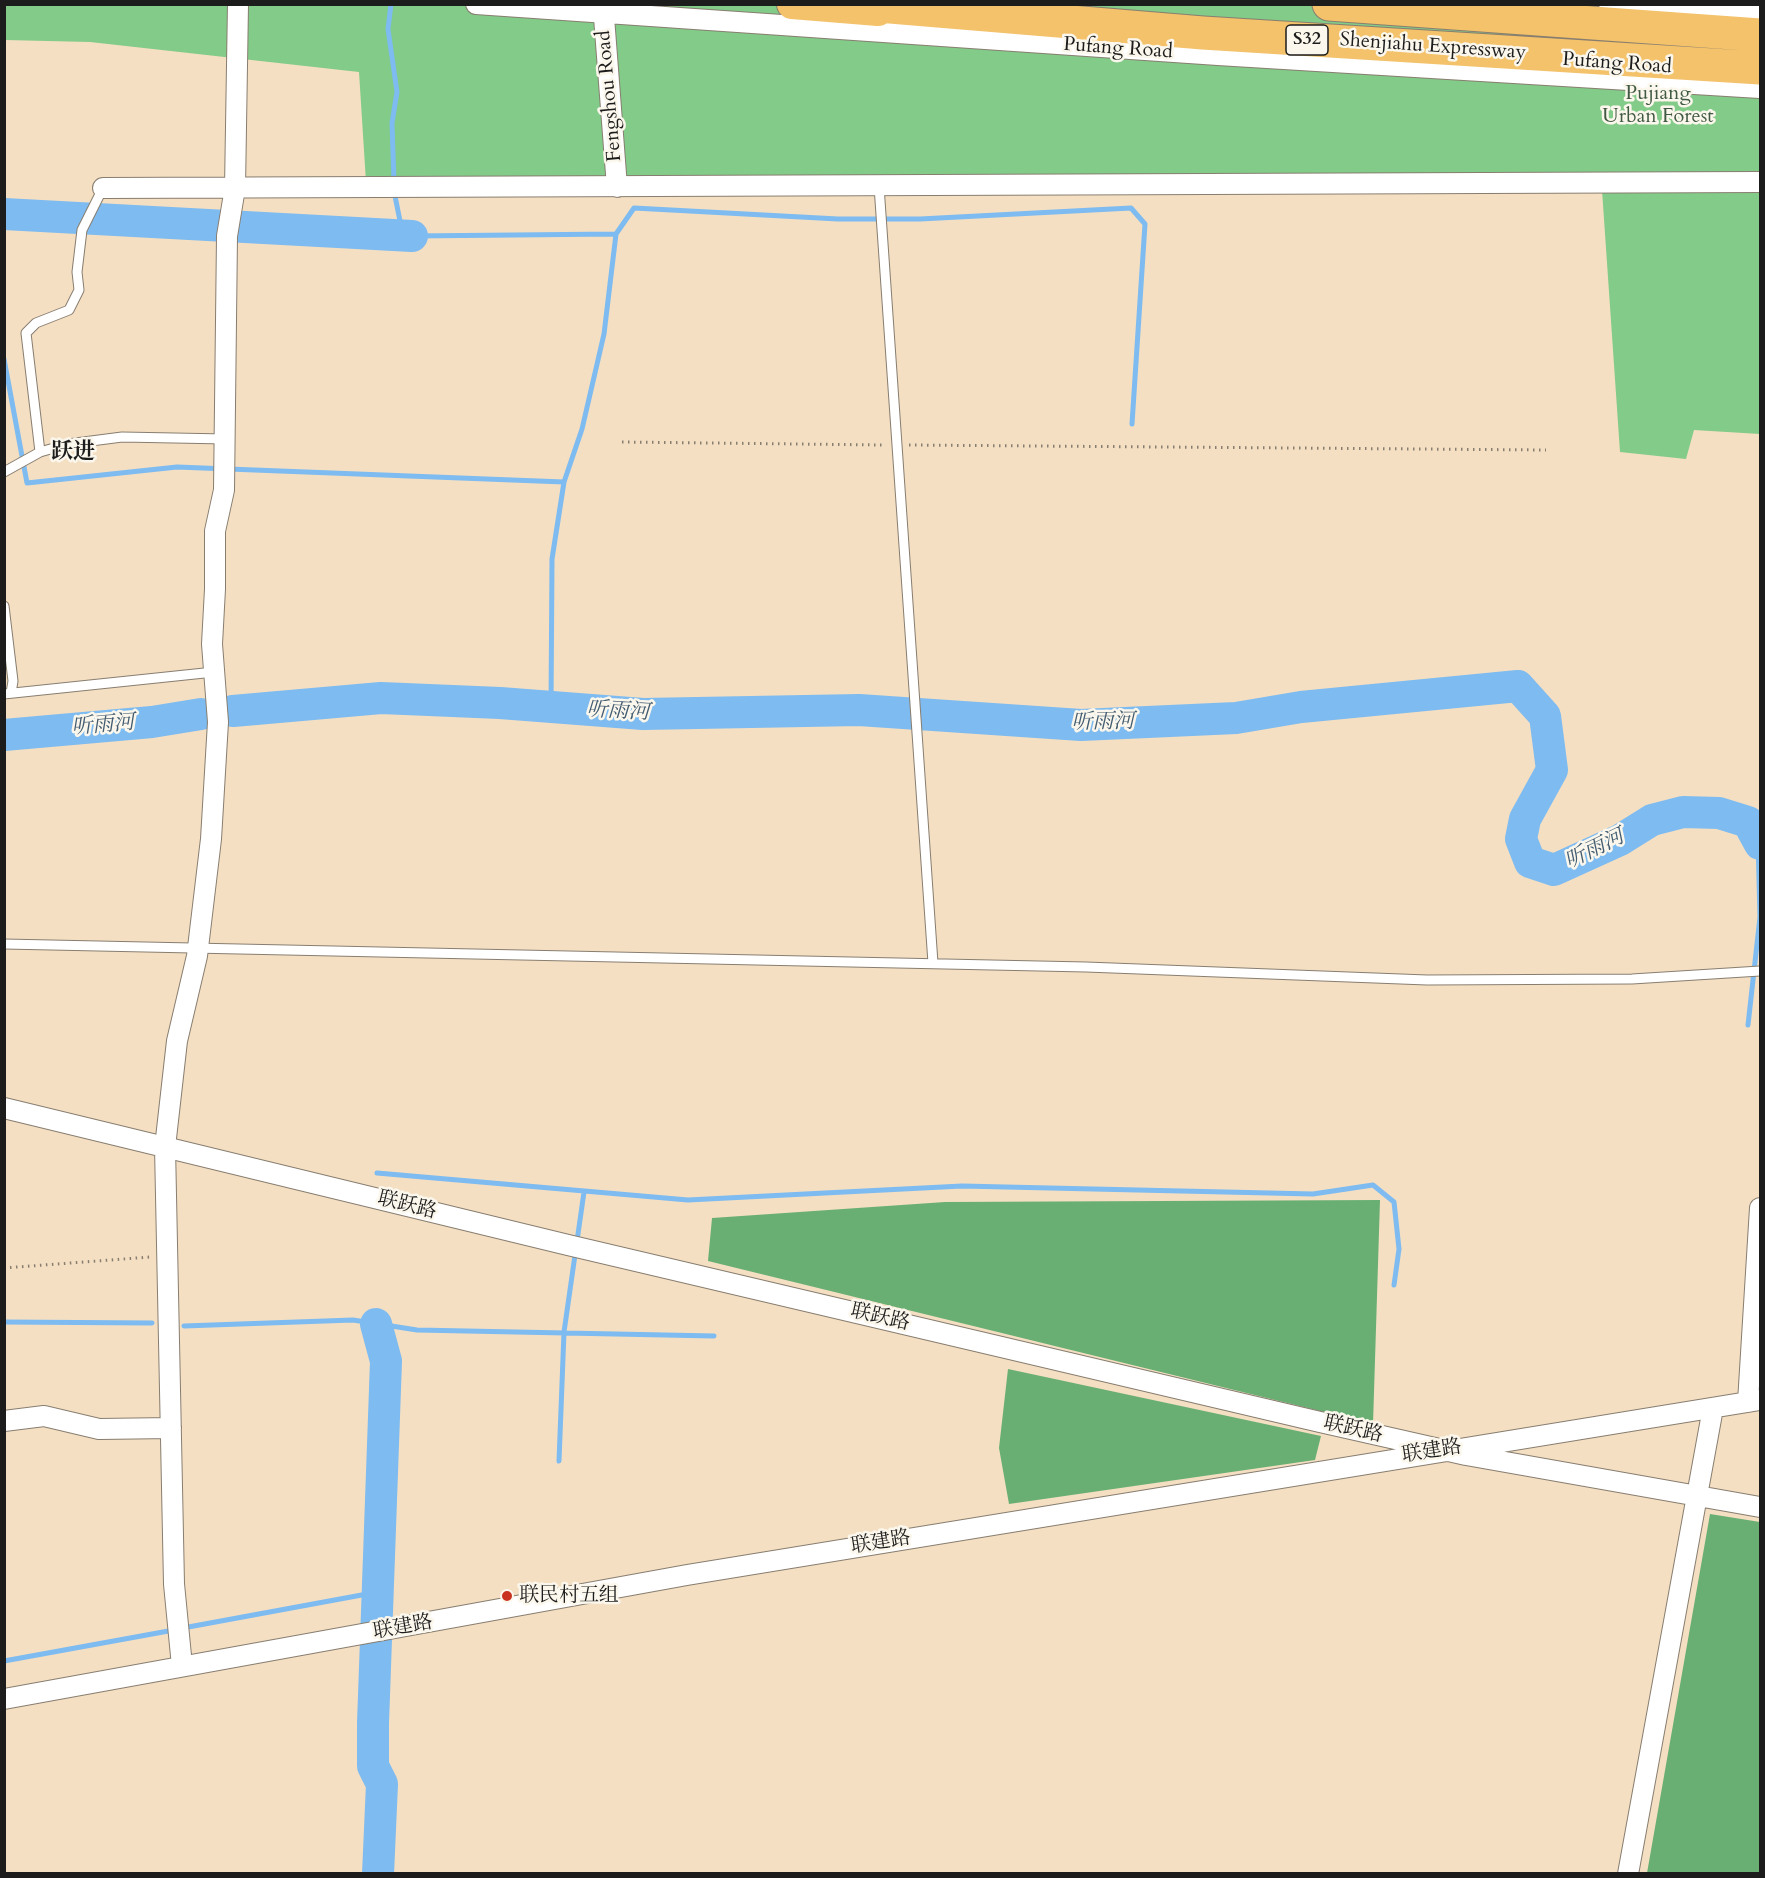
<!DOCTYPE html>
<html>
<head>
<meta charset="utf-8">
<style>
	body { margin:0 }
	#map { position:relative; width:1765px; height:1878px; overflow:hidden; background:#f4dfc3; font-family:Cardo,serif }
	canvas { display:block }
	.frame { position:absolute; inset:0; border:6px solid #1c1c1c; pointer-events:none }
</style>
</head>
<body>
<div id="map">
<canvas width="1765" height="1878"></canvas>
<div class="frame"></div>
</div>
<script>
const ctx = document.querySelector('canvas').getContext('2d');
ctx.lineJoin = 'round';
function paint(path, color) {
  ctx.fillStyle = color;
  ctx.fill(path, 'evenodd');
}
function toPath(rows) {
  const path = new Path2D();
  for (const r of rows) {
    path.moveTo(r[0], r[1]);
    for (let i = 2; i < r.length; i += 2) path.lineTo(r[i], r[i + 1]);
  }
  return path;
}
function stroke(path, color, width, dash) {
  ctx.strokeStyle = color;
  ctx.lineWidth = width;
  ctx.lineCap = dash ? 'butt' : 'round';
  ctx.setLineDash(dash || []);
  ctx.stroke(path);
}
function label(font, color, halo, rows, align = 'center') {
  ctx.font = font + ' Cardo,"Noto Serif SC",serif';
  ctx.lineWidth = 5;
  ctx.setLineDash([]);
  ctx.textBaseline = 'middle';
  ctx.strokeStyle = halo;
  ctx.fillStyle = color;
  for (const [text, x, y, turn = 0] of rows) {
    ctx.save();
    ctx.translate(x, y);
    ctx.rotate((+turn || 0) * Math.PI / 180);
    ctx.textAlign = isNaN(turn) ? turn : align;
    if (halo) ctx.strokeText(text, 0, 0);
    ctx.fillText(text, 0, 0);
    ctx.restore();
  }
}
paint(toPath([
	[4,5,1760,5,1760,434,1694,430,1686,459,1620,452,1602,190,366,182,359,72,90,42,5,40]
]), '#82cb88');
paint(toPath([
	[1380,1200,1373,1424,708,1261,712,1218,945,1202],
	[1008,1369,1321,1436,1315,1460,1009,1504,999,1448],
	[1710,1514,1760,1522,1760,1873,1647,1873]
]), '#69af74');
stroke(toPath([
	[391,4,388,29,397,92,392,123,394,182],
	[394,191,401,226,412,236,616,234,604,334,582,429,564,482,552,559,551,707],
	[616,234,634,208,838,219,920,219,1131,208,1145,224,1132,424],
	[4,359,27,483,177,467,564,482],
	[1748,1025,1760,917,1758,840],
	[377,1173,688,1200,962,1186,1313,1194,1373,1185,1394,1202,1399,1249,1394,1285],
	[4,1322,152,1323],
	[184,1326,353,1320,417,1330,714,1336],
	[559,1461,564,1332,584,1192],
	[183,1628,378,1592],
	[4,1661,174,1630]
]), '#7dbbf0', 5);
stroke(toPath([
	[4,214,412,236],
	[233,711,381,698,500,703,643,714,859,710,1081,725,1236,718,1301,707,1518,686,1545,716,1552,770,1525,819,1521,839,1530,862,1554,870,1620,840,1652,820,1683,812,1719,813,1748,822,1760,844],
	[4,735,152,722,201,714],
	[376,1324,386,1361,373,1723,373,1766,382,1784,378,1874]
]), '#7dbbf0', 32);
const lane = toPath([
	[879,186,933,963],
	[40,452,26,333,36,323,69,310,79,290,77,272,82,230,103,188],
	[4,472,40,452,68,444,122,437,226,439],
	[4,606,13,681,11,693],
	[4,694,214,672],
	[4,944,1086,967,1427,980,1632,979,1760,971]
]);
const street = toPath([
	[476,4,1218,55,1760,88],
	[603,4,617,187],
	[1609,4,1760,13],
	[103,188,1760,182],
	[4,1108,568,1245,1320,1422,1466,1455,1760,1507],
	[1748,1402,1760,1208],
	[4,1421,44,1416,99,1429,171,1428],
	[182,1666,174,1584,165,1147,177,1041,197,956,211,839,218,722,212,644,215,589,215,531,224,490,227,236,235,188,238,4],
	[4,1699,687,1575,1760,1400],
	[1628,1874,1713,1408]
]);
const primary = toPath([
	[792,4,878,11]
]);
const highway = toPath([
	[854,4,1203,33,1760,68],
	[1329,4,1760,35]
]);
stroke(lane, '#887e70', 11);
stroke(street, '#887e70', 22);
stroke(primary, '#887e70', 32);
stroke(highway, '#887e70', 35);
stroke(toPath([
	[622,442,884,445],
	[909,445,1546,450],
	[4,1268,150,1257]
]), '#887e70', 3, [1.5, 4.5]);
stroke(lane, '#fff', 9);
stroke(street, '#fff', 20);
stroke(primary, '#f3c26a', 30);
stroke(highway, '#f3c26a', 33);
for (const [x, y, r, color] of [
	[507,1596,6,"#c8321e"]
]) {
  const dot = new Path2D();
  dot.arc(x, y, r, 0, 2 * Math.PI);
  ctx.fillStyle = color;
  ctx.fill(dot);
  stroke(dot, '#fbf7ec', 2);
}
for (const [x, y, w] of [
	[1307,40,42]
]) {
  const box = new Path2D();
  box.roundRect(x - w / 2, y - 15, w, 30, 4.5);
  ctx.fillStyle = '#fbf7ec';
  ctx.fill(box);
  stroke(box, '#1c1c1c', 1.5);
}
label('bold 18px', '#1c1c1c', null, [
	["S32",1307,40]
]);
label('20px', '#1c1c1c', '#fbf7ec', [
	["Shenjiahu Expressway",1433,47,4],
	["Pufang Road",1118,49,4],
	["Pufang Road",1617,64,4],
	["Fengshou Road",610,96,-95],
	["联跃路",407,1206,14],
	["联跃路",880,1318,13],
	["联跃路",1353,1430,13],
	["联建路",1432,1452,-9],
	["联建路",881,1543,-9],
	["联建路",403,1628,-10]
]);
label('20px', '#405942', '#fbf7ec', [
	["Pujiang",1658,94],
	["Urban Forest",1658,117]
]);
label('20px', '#1c1c1c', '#fbf7ec', [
	["联民村五组",519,1596]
], 'left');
label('italic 21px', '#435c71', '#fbf7ec', [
	["听雨河",618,712,3],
	["听雨河",1103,723,-1],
	["听雨河",103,726,-5],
	["听雨河",1595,850,-26]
]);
label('bold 22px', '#1c1c1c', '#fbf7ec', [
	["跃进",73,453]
]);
</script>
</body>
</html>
